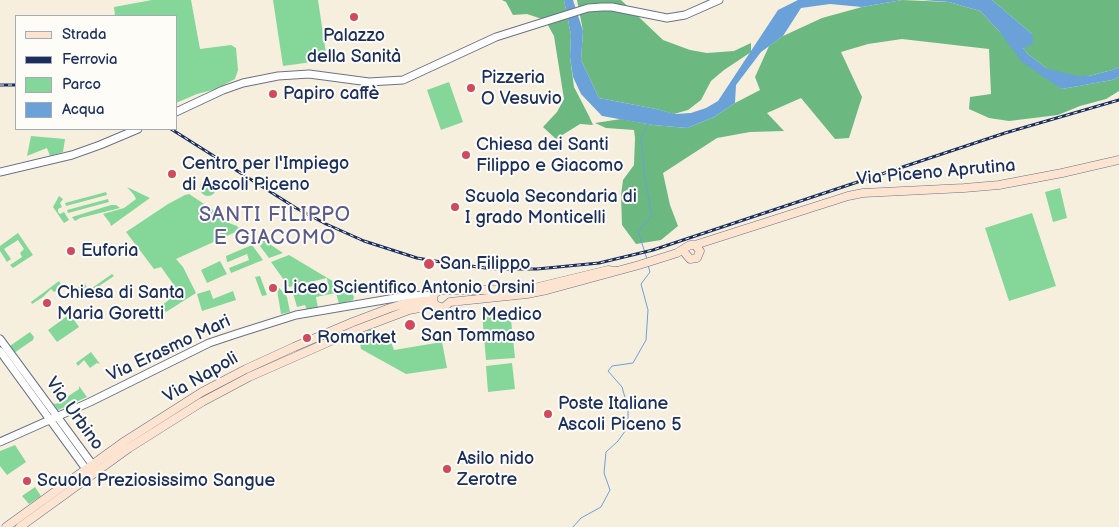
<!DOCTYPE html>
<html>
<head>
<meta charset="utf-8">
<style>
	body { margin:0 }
	#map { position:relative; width:1119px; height:527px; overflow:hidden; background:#f7efdd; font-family:"Balsamiq Sans",sans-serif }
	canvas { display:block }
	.legend { position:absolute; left:15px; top:15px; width:162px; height:115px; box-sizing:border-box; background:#fdfcf7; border:1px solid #a3aaba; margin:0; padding:6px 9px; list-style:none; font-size:15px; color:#1b2f5e }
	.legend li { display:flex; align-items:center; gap:10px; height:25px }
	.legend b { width:25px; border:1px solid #a3aaba }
</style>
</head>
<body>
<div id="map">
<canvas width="1119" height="527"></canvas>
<ul class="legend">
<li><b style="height:6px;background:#fde4d1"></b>Strada</li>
<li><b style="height:6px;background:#1b2f5e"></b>Ferrovia</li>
<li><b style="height:14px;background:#84d798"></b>Parco</li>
<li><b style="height:14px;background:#69a1d8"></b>Acqua</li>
</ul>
</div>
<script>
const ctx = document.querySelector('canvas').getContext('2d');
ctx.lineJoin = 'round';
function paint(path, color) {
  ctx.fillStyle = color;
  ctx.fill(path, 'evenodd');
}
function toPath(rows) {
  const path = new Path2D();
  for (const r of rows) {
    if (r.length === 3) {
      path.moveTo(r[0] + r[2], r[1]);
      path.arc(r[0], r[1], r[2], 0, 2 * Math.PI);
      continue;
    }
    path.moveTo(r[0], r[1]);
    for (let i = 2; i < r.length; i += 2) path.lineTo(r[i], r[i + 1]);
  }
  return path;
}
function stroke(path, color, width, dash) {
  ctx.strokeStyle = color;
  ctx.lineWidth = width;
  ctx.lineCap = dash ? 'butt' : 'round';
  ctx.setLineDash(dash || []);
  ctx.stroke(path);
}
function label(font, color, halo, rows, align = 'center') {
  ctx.font = font + ' "Balsamiq Sans",sans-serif';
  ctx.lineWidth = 4;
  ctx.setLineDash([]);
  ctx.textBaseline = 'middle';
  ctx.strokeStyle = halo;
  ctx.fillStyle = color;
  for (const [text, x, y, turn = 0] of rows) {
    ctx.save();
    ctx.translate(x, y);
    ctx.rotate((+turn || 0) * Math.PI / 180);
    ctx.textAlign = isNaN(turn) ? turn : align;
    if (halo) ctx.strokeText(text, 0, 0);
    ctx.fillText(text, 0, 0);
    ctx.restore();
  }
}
paint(toPath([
	[152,0,191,0,200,49,231,45,236,48,238,70,235,79,216,89,197,94,176,103,176,16,115,16,114,7],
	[273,0,318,0,327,60,283,66],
	[449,82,463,122,441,130,427,90],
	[31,136,65,139,63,152,50,156,47,148,27,156],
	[208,188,8],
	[127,187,150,198,111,226,110,223,103,214,124,208,136,199,134,195],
	[1060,188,1067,218,1053,222,1045,192],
	[106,192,107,195,66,206,65,203],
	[189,194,230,221,229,223,237,226,240,230,176,259,183,267,196,293,166,312,161,306,179,292,161,267,154,269,126,232,168,204,185,195],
	[59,196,63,199,60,203,62,207,58,209,58,212,60,214,64,212,69,220,64,223,53,207],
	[108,199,109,202,68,213,67,210],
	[111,205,116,205,120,208,80,218,75,221,72,217],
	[1032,213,1056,286,1009,301,985,228],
	[18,233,33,255,13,268,10,265,22,257,20,253,24,249,18,240,4,249,11,259,7,262,0,251,0,246],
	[262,239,283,253,269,258,260,246,263,243],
	[252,245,263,260,231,273,229,268,249,260,247,254,228,262,227,262,226,256],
	[289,255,351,292,354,297,353,300,339,304,336,293,316,297,318,308,307,310,305,305,297,307,293,293,328,286,327,278,289,287,271,262],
	[220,261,227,274,207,283,201,270],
	[112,274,114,276,83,297,77,288,84,283,89,290],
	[260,276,267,295,262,296,255,277],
	[59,281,63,288,54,292,51,289,43,297,32,304,31,302],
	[276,284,287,297,290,312,281,314],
	[210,290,213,299,233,291,236,300,202,311,197,294],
	[510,310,515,358,486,360,482,313],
	[70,314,79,327,57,342,48,330],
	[374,328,377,338,388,334,394,350,442,342,447,368,406,374,361,349,358,334],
	[30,332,34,337,33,340,14,353,7,348],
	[91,352,100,364,97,363,90,368,84,360,78,366,76,363],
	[512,363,515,389,488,392,486,366],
	[79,386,87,397,58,410,53,403,56,404,70,395,79,389],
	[15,445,26,462,7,475,0,466,0,451],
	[35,487,41,496,29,504,22,496]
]), '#84d798');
paint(toPath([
	[502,0,564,0,571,35,570,57,574,87,589,116,593,125,580,124,556,139,543,127,557,112,564,99,554,36,545,20,527,14,513,15,506,2],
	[577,0,621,0,663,40,690,50,707,53,734,51,751,43,751,52,724,70,711,81,701,100,688,110,674,114,656,109,599,98,581,60,583,31],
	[902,0,949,2,980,11,999,31,1062,89,1112,80,1119,77,1119,91,1106,99,1080,106,1058,115,1009,121,989,118,969,109,970,97,991,94,989,49,902,39,868,44,841,52,862,97,849,138,835,139,801,98,767,113,784,131,750,132,717,138,663,173,670,205,678,226,661,240,636,244,622,225,621,195,623,180,634,165,635,138,634,130,606,128,595,123,621,119,653,125,687,128,714,117,735,103,760,90,755,77,769,46,783,36,822,18,862,7],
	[992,0,1119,0,1119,67,1112,70,1074,80,1055,75,1028,54,1023,48,1032,34]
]), '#6bb880');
paint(toPath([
	[564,0,573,0,583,31,581,60,599,98,656,109,675,114,691,113,706,108,718,101,778,10,798,0,902,0,862,7,830,4,801,8,783,36,761,52,736,85,735,103,714,117,687,128,653,125,602,116,581,94,573,77,570,57,571,35],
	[922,0,992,0,1032,34,1033,44,1023,48,1028,54,1055,75,1074,80,1112,70,1119,67,1119,77,1112,80,1062,89,1022,62,999,31,980,11,949,2]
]), '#69a1d8');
stroke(toPath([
	[647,259,638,231,652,216,645,179,641,137,649,123],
	[573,527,581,518,601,507,610,490,604,473,606,452,618,441,628,427,628,408,622,387,608,371,612,366,633,363,646,340,648,310,641,284,650,272,648,265]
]), '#69a1d8', 1);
stroke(toPath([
	[1045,73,1079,81,1085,80]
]), '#69a1d8', 9);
const tertiary = toPath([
	[176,112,223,90,243,83,278,76,309,74,369,82,403,80,496,37,588,8,602,7,612,7,667,18,685,15,719,0],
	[0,172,72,155,100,145,138,129],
	[0,339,92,464,94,473],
	[0,351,86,469,90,471],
	[0,442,90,402,209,343,236,334,296,315,407,296,426,295,433,297]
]);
const secondary = toPath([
	[685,253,690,259,697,258,700,251,695,245],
	[616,271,608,270,526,290,440,290,434,294,433,300,435,305,443,308,450,302,527,294,547,290,639,265,677,253,690,245,695,245,848,196,863,193,964,188,999,185,1062,173,1119,160],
	[6,527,125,441,202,392,246,369,294,347,353,322,390,308,406,303,433,300],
	[20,527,129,448,202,402,249,377,356,330,409,310,435,305]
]);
stroke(tertiary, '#68728a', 9);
stroke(secondary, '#68728a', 9);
stroke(tertiary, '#fff', 7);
stroke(secondary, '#fde4d1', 8);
const rail = toPath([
	[0,85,16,85],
	[171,129,296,208,326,224,364,241,417,258,441,262,493,269,537,269,599,263,653,250,1005,133,1119,100]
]);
stroke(rail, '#1b2f5e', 3);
stroke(rail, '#fdfcf7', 1, [4]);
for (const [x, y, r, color] of [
	[354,17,5,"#d1495b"],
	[471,88,5,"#d1495b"],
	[273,94,5,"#d1495b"],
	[466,155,5,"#d1495b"],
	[172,174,5,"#d1495b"],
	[455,207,5,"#d1495b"],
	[71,251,5,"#d1495b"],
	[429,264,6,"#d1495b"],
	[273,288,5,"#d1495b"],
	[47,303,5,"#d1495b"],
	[410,325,6,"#d1495b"],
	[307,338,5,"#d1495b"],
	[548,414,5,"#d1495b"],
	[447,469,5,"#d1495b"],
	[27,481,5,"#d1495b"]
]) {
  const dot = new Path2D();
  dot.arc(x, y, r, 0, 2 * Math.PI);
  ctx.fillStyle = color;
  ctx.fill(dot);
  stroke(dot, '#fdfcf7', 2);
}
label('18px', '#1b2f5e', '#fdfcf7', [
	["Palazzo",354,36,"center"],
	["della Sanità",354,57,"center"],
	["Pizzeria",481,78],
	["O Vesuvio",481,99],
	["Papiro caffè",283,94],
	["Chiesa dei Santi",476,145],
	["Filippo e Giacomo",476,166],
	["Centro per l'Impiego",182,164],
	["di Ascoli Piceno",182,185],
	["Scuola Secondaria di",465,197],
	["I grado Monticelli",465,218],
	["Euforia",81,251],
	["San Filippo",440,264],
	["Liceo Scientifico Antonio Orsini",283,288],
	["Chiesa di Santa",57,293],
	["Maria Goretti",57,314],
	["Centro Medico",421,315],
	["San Tommaso",421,336],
	["Romarket",317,338],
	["Poste Italiane",558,404],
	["Ascoli Piceno 5",558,425],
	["Asilo nido",457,459],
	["Zerotre",457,480],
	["Scuola Preziosissimo Sangue",37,481]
], 'left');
label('18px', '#1b2f5e', '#fdfcf7', [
	["Via Piceno Aprutina",936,173,-5],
	["Via Erasmo Mari",169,349,-25],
	["Via Napoli",201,378,-30],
	["Via Urbino",74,414,54]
]);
ctx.letterSpacing = '1px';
label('20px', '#5a5a8f', '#fdfcf7', [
	["SANTI FILIPPO",275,216],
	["E GIACOMO",275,239]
]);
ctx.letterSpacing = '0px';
</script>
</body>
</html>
